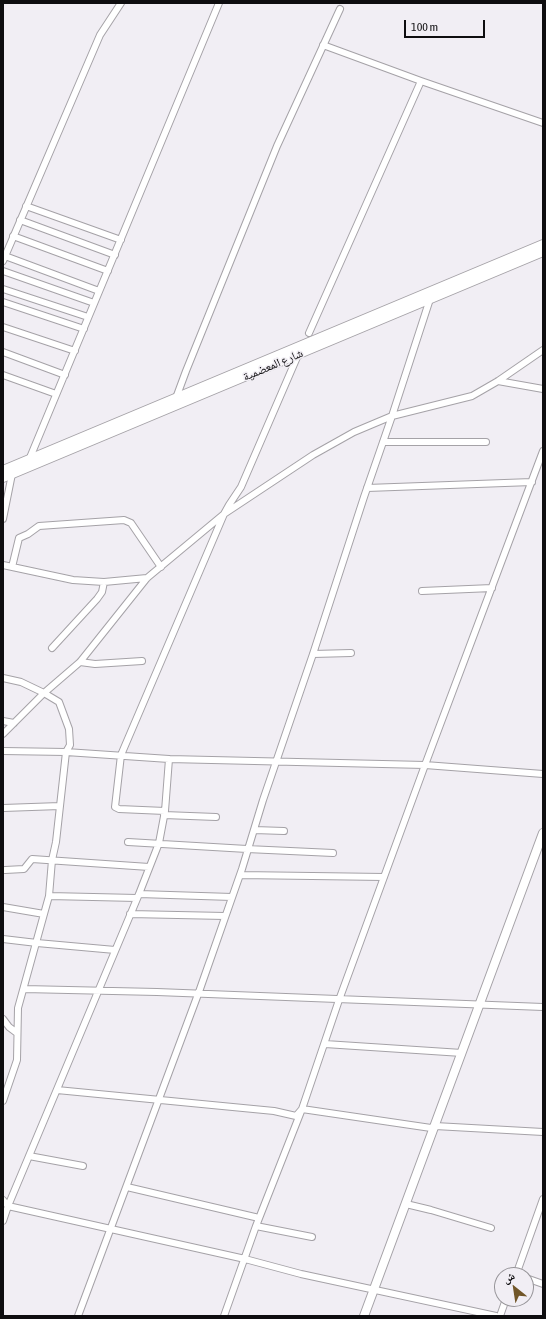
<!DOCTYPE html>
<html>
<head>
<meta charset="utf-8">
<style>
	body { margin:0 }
	#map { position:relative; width:546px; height:1319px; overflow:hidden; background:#f1eef4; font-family:"Asap Condensed","Noto Naskh Arabic",sans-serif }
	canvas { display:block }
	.frame { position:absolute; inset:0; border:4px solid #0e0d0f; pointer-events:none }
	.north { position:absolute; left:494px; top:1267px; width:40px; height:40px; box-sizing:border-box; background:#f1eef4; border:1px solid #969498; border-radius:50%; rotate:330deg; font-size:11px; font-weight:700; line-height:16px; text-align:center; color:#0e0d0f }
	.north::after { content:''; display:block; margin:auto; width:14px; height:18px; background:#715628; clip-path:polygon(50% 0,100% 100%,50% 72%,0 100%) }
	.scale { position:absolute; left:404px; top:20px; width:81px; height:18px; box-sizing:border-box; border:2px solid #0e0d0f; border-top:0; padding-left:5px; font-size:12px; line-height:14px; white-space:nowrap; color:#0e0d0f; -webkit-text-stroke:3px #f1eef4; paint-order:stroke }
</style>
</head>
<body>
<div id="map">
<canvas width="546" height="1319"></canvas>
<div class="frame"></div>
<div class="north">ش</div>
<div class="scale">100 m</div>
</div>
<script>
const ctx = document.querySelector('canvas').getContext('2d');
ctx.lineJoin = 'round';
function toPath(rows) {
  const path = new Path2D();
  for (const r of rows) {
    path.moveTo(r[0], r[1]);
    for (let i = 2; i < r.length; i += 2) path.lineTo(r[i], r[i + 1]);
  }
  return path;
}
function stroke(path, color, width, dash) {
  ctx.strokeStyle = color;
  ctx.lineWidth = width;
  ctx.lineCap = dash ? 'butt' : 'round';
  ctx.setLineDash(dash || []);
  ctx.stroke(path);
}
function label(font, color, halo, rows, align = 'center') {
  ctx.font = font + ' "Asap Condensed","Noto Naskh Arabic",sans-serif';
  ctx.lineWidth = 3;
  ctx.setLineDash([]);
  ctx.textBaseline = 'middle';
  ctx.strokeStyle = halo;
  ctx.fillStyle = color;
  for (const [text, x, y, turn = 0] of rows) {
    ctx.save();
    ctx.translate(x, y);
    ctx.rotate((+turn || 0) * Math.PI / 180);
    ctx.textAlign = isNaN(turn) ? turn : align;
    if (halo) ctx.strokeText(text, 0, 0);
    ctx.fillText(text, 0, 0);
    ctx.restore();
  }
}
const minor = toPath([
	[323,45,421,81,543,123],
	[26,206,121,240],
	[20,220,115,255],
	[13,236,108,271],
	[5,256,99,291],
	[3,261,100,35,121,3],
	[3,271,94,303],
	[3,289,88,317],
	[3,302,84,329],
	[3,327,75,351],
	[309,333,421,81],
	[3,352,65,375],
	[3,375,56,394],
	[498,381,543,389],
	[176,398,186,371,277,146,340,9],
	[383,442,486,442],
	[29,460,219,3],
	[367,488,532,482],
	[3,519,12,474],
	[3,565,73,580,104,582,147,578],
	[12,567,19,538,28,534,39,526,124,520,131,523,161,567],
	[422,591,492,588],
	[52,648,97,599,102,592,104,582],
	[313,654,351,653],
	[80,662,95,664,142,661],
	[3,678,21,682,44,693,59,702,69,729,70,745,66,752,56,842,52,860,49,896,44,914],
	[3,721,14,723],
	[3,734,44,693,80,662,147,578,224,514,313,455,354,432,392,416,472,396,498,381,543,350],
	[3,751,66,752,169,759,425,765,543,774],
	[3,808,60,806],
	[165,811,119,809,115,807,121,755,224,514,229,505,241,487,298,355],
	[164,815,216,817],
	[254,830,284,831],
	[128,842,247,849,333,853],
	[5,870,24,869,32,859,149,867],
	[240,875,384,877],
	[139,894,232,897],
	[49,896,137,898],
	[3,907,44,914,18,1008,17,1060,3,1101],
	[130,914,225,916],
	[3,939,37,943,115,950],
	[24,989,157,992,543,1007],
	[3,1019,9,1027,17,1033],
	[325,1044,462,1053],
	[57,1090,274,1111,296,1116,302,1109,431,1128,435,1126,543,1132],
	[29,1156,83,1166],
	[127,1187,259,1218],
	[3,1200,8,1206,245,1259,301,1274,496,1316],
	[406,1204,431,1210,491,1228],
	[3,1221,8,1206,139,894,159,843,165,811,169,759],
	[256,1226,312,1237],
	[516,1275,543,1199],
	[526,1278,543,1284],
	[78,1316,200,989,242,869,263,800,313,654,364,497,392,416,430,299],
	[224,1316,256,1226,302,1109,339,1000,425,765,543,451],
	[500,1316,506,1299]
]);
const major = toPath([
	[3,470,543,244],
	[3,478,543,252],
	[364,1316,543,833]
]);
stroke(minor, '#a5a2a7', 8);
stroke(major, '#a5a2a7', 10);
stroke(minor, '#fff', 6);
stroke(major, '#fff', 8);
label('12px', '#0e0d0f', '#f1eef4', [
	["شارع المعضمية",273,365,-23]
]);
</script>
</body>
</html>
